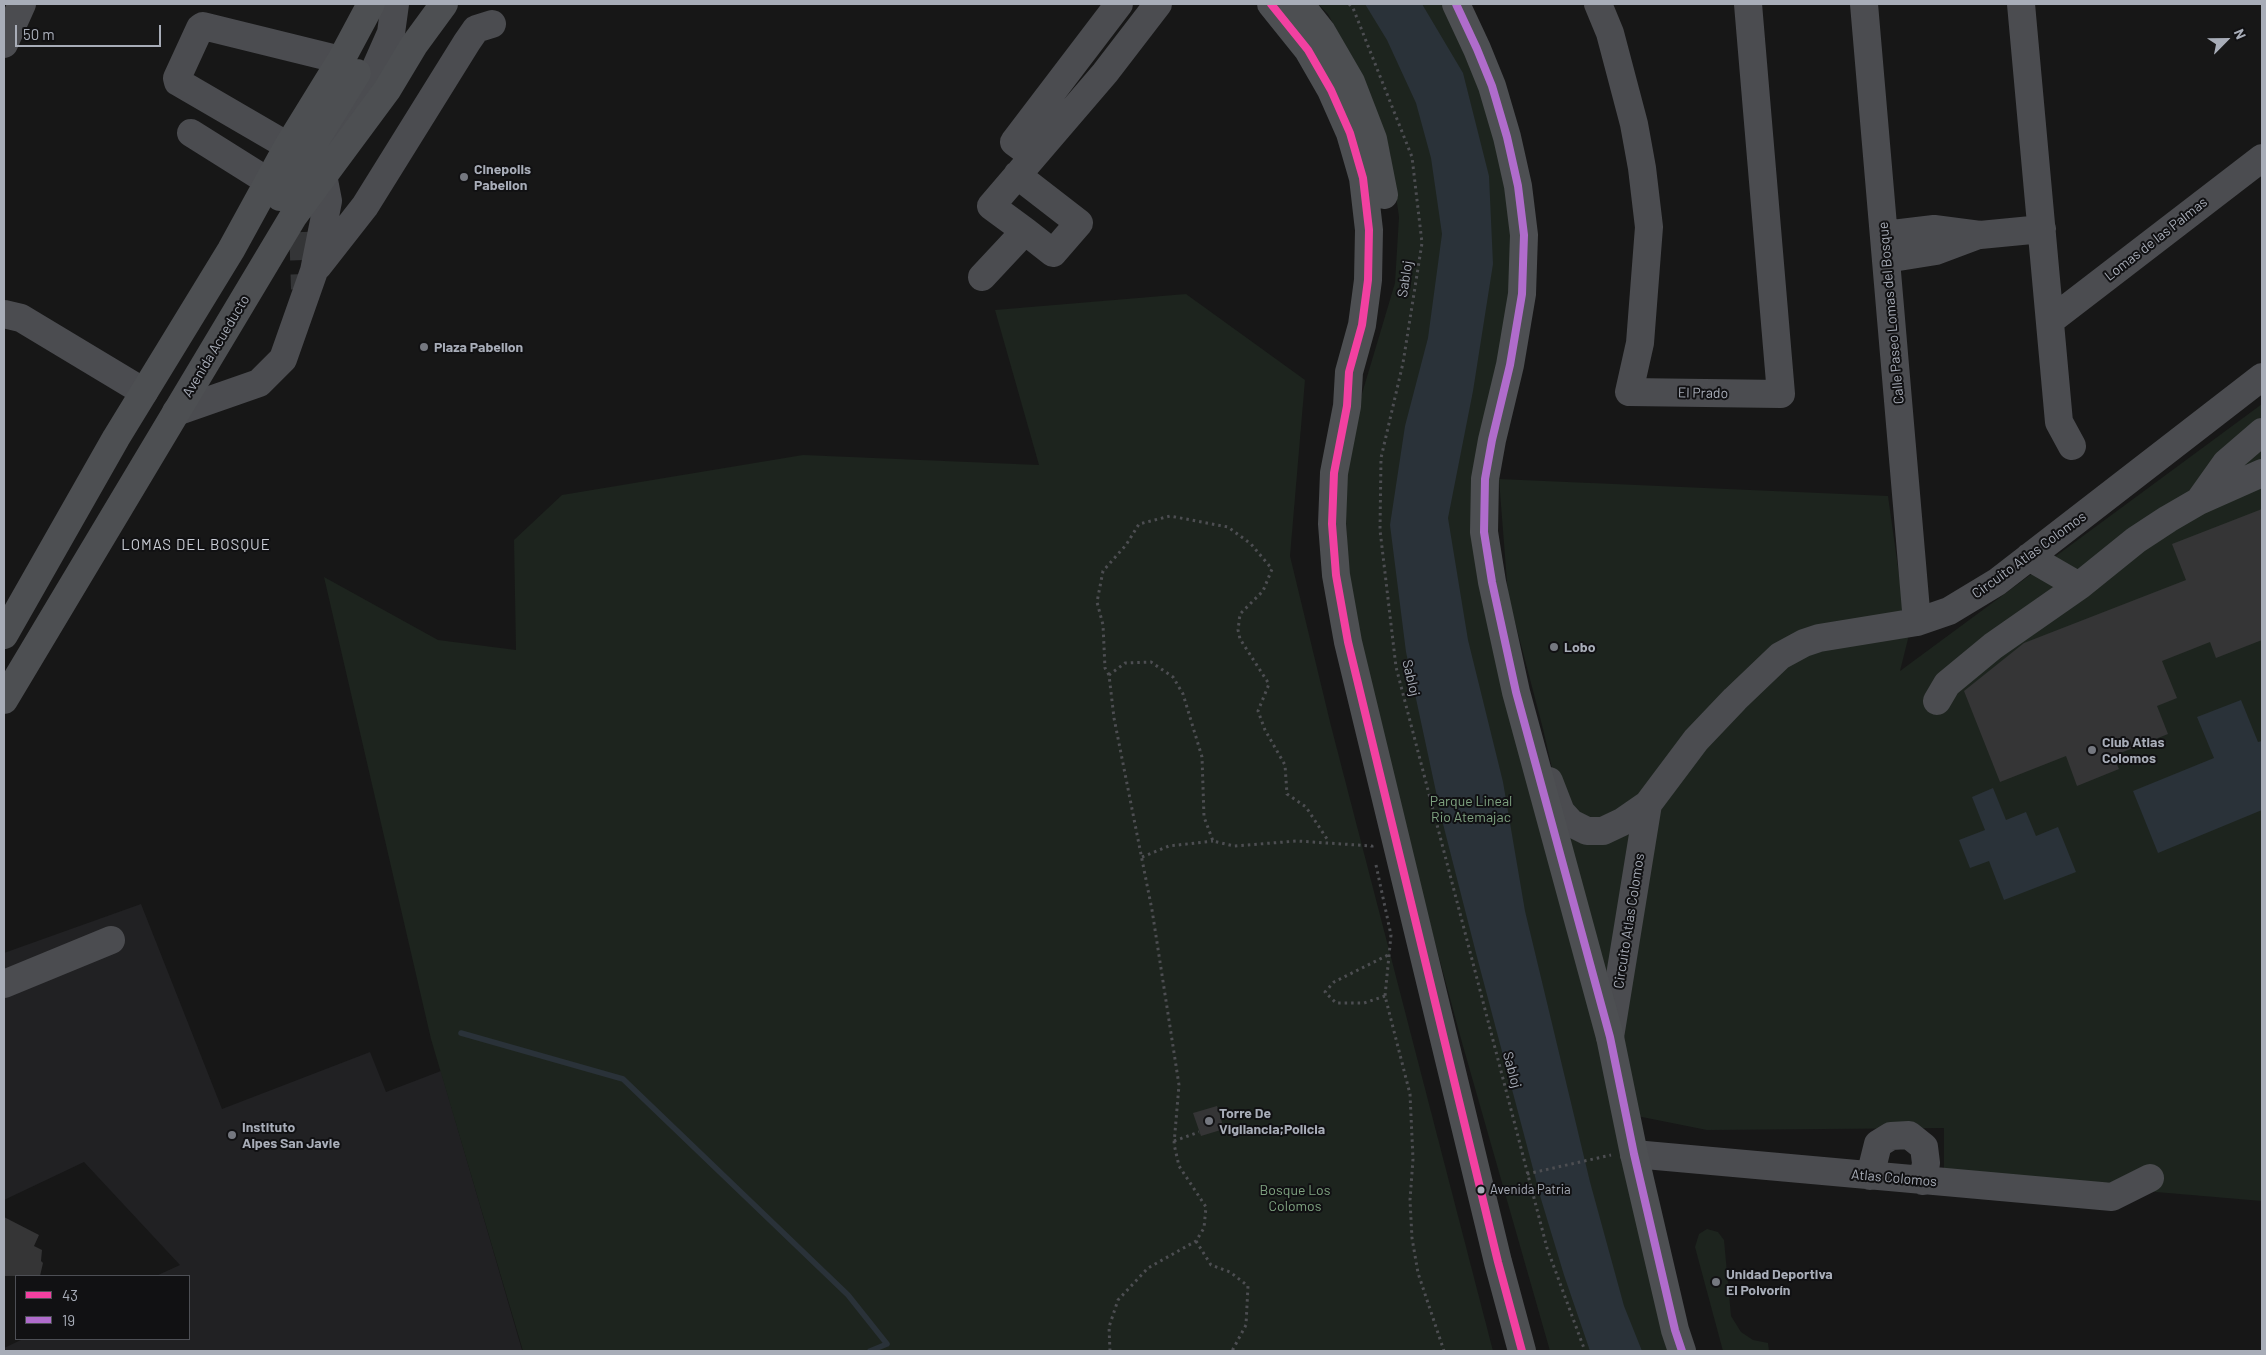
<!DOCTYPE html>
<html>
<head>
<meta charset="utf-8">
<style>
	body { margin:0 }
	#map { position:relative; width:2266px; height:1355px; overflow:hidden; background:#171717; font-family:Barlow,sans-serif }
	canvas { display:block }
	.frame { position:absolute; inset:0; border:5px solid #a8adb8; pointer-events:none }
	.legend { position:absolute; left:15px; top:1275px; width:175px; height:65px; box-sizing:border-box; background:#111113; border:1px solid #4d4f55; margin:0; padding:6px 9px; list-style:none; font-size:15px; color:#a8adb8 }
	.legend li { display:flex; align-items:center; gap:10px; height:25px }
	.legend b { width:25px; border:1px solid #4d4f55 }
	.north { position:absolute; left:2201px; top:15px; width:50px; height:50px; -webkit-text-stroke:4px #111113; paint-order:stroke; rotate:67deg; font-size:14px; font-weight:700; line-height:20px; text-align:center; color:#a8adb8 }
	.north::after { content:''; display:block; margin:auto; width:18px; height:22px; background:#a8adb8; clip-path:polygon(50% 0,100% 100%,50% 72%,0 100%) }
	.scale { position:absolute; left:15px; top:25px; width:146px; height:22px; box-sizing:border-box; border:2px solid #a8adb8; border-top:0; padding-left:6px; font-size:15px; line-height:18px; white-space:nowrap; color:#a8adb8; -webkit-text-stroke:4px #111113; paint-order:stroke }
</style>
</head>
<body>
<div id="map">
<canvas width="2266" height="1355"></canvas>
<div class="frame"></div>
<ul class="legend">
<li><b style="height:6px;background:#f240a1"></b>43</li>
<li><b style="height:6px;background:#b06ccc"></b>19</li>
</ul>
<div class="north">N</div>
<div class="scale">50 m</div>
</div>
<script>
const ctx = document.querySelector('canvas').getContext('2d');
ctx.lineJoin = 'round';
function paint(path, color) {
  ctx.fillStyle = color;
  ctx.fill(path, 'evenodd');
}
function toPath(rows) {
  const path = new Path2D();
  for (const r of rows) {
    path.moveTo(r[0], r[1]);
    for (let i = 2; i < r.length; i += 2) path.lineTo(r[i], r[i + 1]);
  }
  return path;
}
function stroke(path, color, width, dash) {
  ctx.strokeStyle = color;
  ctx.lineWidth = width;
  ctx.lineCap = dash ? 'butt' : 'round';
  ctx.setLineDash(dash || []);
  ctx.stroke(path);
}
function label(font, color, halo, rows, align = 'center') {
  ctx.font = font + ' Barlow,sans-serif';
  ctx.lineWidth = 4;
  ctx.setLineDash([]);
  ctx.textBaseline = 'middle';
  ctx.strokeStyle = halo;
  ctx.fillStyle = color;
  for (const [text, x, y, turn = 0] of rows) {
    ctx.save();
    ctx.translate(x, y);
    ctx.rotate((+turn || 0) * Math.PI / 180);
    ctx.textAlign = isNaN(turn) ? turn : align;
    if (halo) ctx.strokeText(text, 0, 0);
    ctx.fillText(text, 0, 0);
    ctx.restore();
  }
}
paint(toPath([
	[141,904,222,1109,370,1052,386,1092,441,1071,522,1350,4,1351,4,1348,23,1339,189,1339,189,1276,156,1276,180,1265,84,1162,4,1200,4,953]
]), '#212123');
paint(toPath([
	[1318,4,1454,4,1498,119,1518,282,1477,499,1677,1351,1550,1351,1461,1039,1378,731,1347,572,1345,467,1361,397,1395,283,1399,217,1390,153,1365,84,1328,14],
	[1186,294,1305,380,1290,556,1331,726,1493,1351,523,1351,431,1039,324,577,438,640,516,650,514,540,562,495,803,455,1039,465,995,310],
	[2262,404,2262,1201,1944,1174,1944,1128,1707,1130,1632,1115,1543,729,1508,595,1499,479,1888,496,1908,639,1900,671],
	[1707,1229,1718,1232,1724,1240,1731,1316,1741,1332,1753,1340,1768,1343,1769,1351,1723,1351,1695,1247,1699,1234]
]), '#1d241e');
paint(toPath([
	[1365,4,1422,4,1463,73,1489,176,1493,264,1473,391,1448,518,1468,640,1503,782,1525,911,1590,1182,1624,1306,1642,1351,1590,1351,1564,1275,1541,1199,1477,957,1442,820,1406,652,1390,525,1405,426,1428,338,1442,234,1431,158,1416,103,1387,40],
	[2241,700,2258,742,2262,741,2262,810,2158,853,2133,791,2214,758,2197,717],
	[1993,788,2006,820,2026,812,2036,836,2058,827,2076,872,2004,900,1989,861,1970,868,1959,840,1985,830,1972,797]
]), '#2a3239');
stroke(toPath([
	[461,1033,623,1079,848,1295,887,1344,870,1351]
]), '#2a3239', 5.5);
paint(toPath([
	[2262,509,2262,640,2216,658,2210,642,2162,661,2177,698,2157,706,2168,734,2113,756,2119,769,2077,786,2066,756,2000,782,1964,691,2024,643,2186,580,2172,544],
	[1217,1106,1224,1129,1201,1136,1193,1113],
	[4,1217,39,1235,34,1246,42,1250,41,1261,43,1263,40,1276,4,1276]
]), '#353536');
stroke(toPath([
	[302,190,305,289]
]), '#343537', 28, [28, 14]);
stroke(toPath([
	[1349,4,1353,8,1412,157,1422,243,1403,363,1381,458,1380,530,1396,667,1547,1248,1585,1351],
	[1109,675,1105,668,1103,625,1097,602,1103,571,1126,545,1139,524,1170,516,1228,527,1251,544,1272,569,1263,591,1240,614,1238,630,1240,639,1269,684,1258,711,1265,730,1285,765,1287,794,1306,807,1329,842],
	[1142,857,1169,846,1213,841],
	[1376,865,1391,935,1385,996,1410,1094,1413,1159,1410,1200,1412,1238,1418,1273,1444,1351],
	[1385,996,1364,1003,1336,1003,1325,992,1334,982,1388,955],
	[1174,1141,1199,1132],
	[1527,1174,1611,1155],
	[1196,1241,1211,1265,1230,1272,1248,1286,1246,1325,1232,1351],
	[1110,1351,1109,1327,1118,1300,1148,1268,1196,1241,1204,1228,1206,1207,1179,1166,1174,1144,1179,1085,1152,910,1114,718,1109,675,1125,663,1151,662,1173,677,1183,694,1202,757,1204,817,1213,841,1234,846,1297,841,1372,846,1372,849]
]), '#4d4e52', 3, [2.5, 4]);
stroke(toPath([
	[1598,4,1610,33,1634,124,1642,168,1649,227,1640,343,1629,392,1781,394,1748,4],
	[1864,4,1917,622],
	[2021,4,2059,422,2072,446],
	[4,44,22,4],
	[191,133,269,182],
	[288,146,178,82,177,78,200,28,203,26,341,60],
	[326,147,357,103,376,67,391,33,395,4],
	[1033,156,1014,142,1119,4],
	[1017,175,1079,223,1053,253,1025,231],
	[1884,235,1934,229,1980,235,2042,229],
	[1886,259,1936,251,1976,236],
	[318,266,365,206,467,42,476,29,492,24],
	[982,277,1025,231,991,206,1105,73,1158,4],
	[4,314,21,318,144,392],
	[2050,321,2262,158],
	[176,412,259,383,283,359,314,271,328,201,323,175],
	[2199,501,2226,463,2262,432],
	[2029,557,2079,586,2136,540,2168,519,2199,501,2262,473],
	[1937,701,1947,684,1993,646,2079,586],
	[1549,781,1561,812,1571,823,1587,831,1603,831,1622,822,1648,804,1696,740,1735,699,1780,656,1804,643,1819,638,1917,622,1949,611,1997,582,2262,377],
	[4,984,111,940],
	[1610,1037,1648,804],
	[1634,1154,2112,1197,2150,1178],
	[1870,1176,1878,1144,1891,1136,1909,1135,1924,1147,1926,1163,1923,1181]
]), '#4b4c50', 28);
stroke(toPath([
	[1271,4,1308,50,1331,90,1350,133,1363,178,1369,230,1368,280,1362,325,1349,372,1347,406,1334,473,1332,524,1336,575,1348,642,1498,1262,1522,1351],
	[1300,4,1322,32,1351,82,1373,139,1384,195],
	[1456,4,1477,49,1492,86,1507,137,1518,186,1524,235,1522,294,1510,365,1492,440,1485,479,1484,532,1492,582,1516,692,1610,1037,1634,1154,1675,1330,1682,1351],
	[280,197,357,73],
	[4,635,116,438,231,250,288,146,341,60,371,4],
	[4,700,293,217,387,90,414,45,444,4]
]), '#4d4f52', 28);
stroke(toPath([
	[1271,4,1308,50,1331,90,1350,133,1363,178,1369,230,1368,280,1362,325,1349,372,1347,406,1334,473,1332,524,1336,575,1348,642,1498,1262,1522,1351]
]), '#f240a1', 8);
stroke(toPath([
	[1456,4,1477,49,1492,86,1507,137,1518,186,1524,235,1522,294,1510,365,1492,440,1485,479,1484,532,1492,582,1516,692,1610,1037,1634,1154,1675,1330,1682,1351]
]), '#b06ccc', 8);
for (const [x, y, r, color] of [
	[464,177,5,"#757880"],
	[424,347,5,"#757880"],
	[1554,647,5,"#757880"],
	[2092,750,5,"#757880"],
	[1209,1121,5,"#757880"],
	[232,1135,5,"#757880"],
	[1481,1190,4.5,"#a8adb8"],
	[1716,1282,5,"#757880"]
]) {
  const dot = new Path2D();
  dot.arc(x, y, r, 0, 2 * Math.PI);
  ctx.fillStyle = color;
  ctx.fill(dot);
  stroke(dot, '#111113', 2);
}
label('13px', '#a8adb8', '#111113', [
	["Avenida Patria",1490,1190]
], 'left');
label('bold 14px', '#a8adb8', '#111113', [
	["Cinepolis",474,169],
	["Pabellon",474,185],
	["Plaza Pabellon",434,347],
	["Lobo",1564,647],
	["Club Atlas",2102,742],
	["Colomos",2102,758],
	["Torre De",1219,1113],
	["Vigilancia;Policia",1219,1129],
	["Instituto",242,1127],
	["Alpes San Javie",242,1143],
	["Unidad Deportiva",1726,1274],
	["El Polvorín",1726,1290]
], 'left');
label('14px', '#a8adb8', '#111113', [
	["Lomas de las Palmas",2156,239,-38],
	["Sabloj",1405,279,-81],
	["Calle Paseo Lomas del Bosque",1891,313,-95],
	["Avenida Acueducto",216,346,-59],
	["El Prado",1703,393,1],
	["Circuito Atlas Colomos",2029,555,-36],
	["Sabloj",1411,678,77],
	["Circuito Atlas Colomos",1629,921,-81],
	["Sabloj",1512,1070,75],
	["Atlas Colomos",1894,1178,5]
]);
label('14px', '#7fa381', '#111113', [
	["Parque Lineal",1471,801],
	["Rio Atemajac",1471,817],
	["Bosque Los",1295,1190],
	["Colomos",1295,1206]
]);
ctx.letterSpacing = '1px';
label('15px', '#c9ccd4', '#111113', [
	["LOMAS DEL BOSQUE",196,545]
]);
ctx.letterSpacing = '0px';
</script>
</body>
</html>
